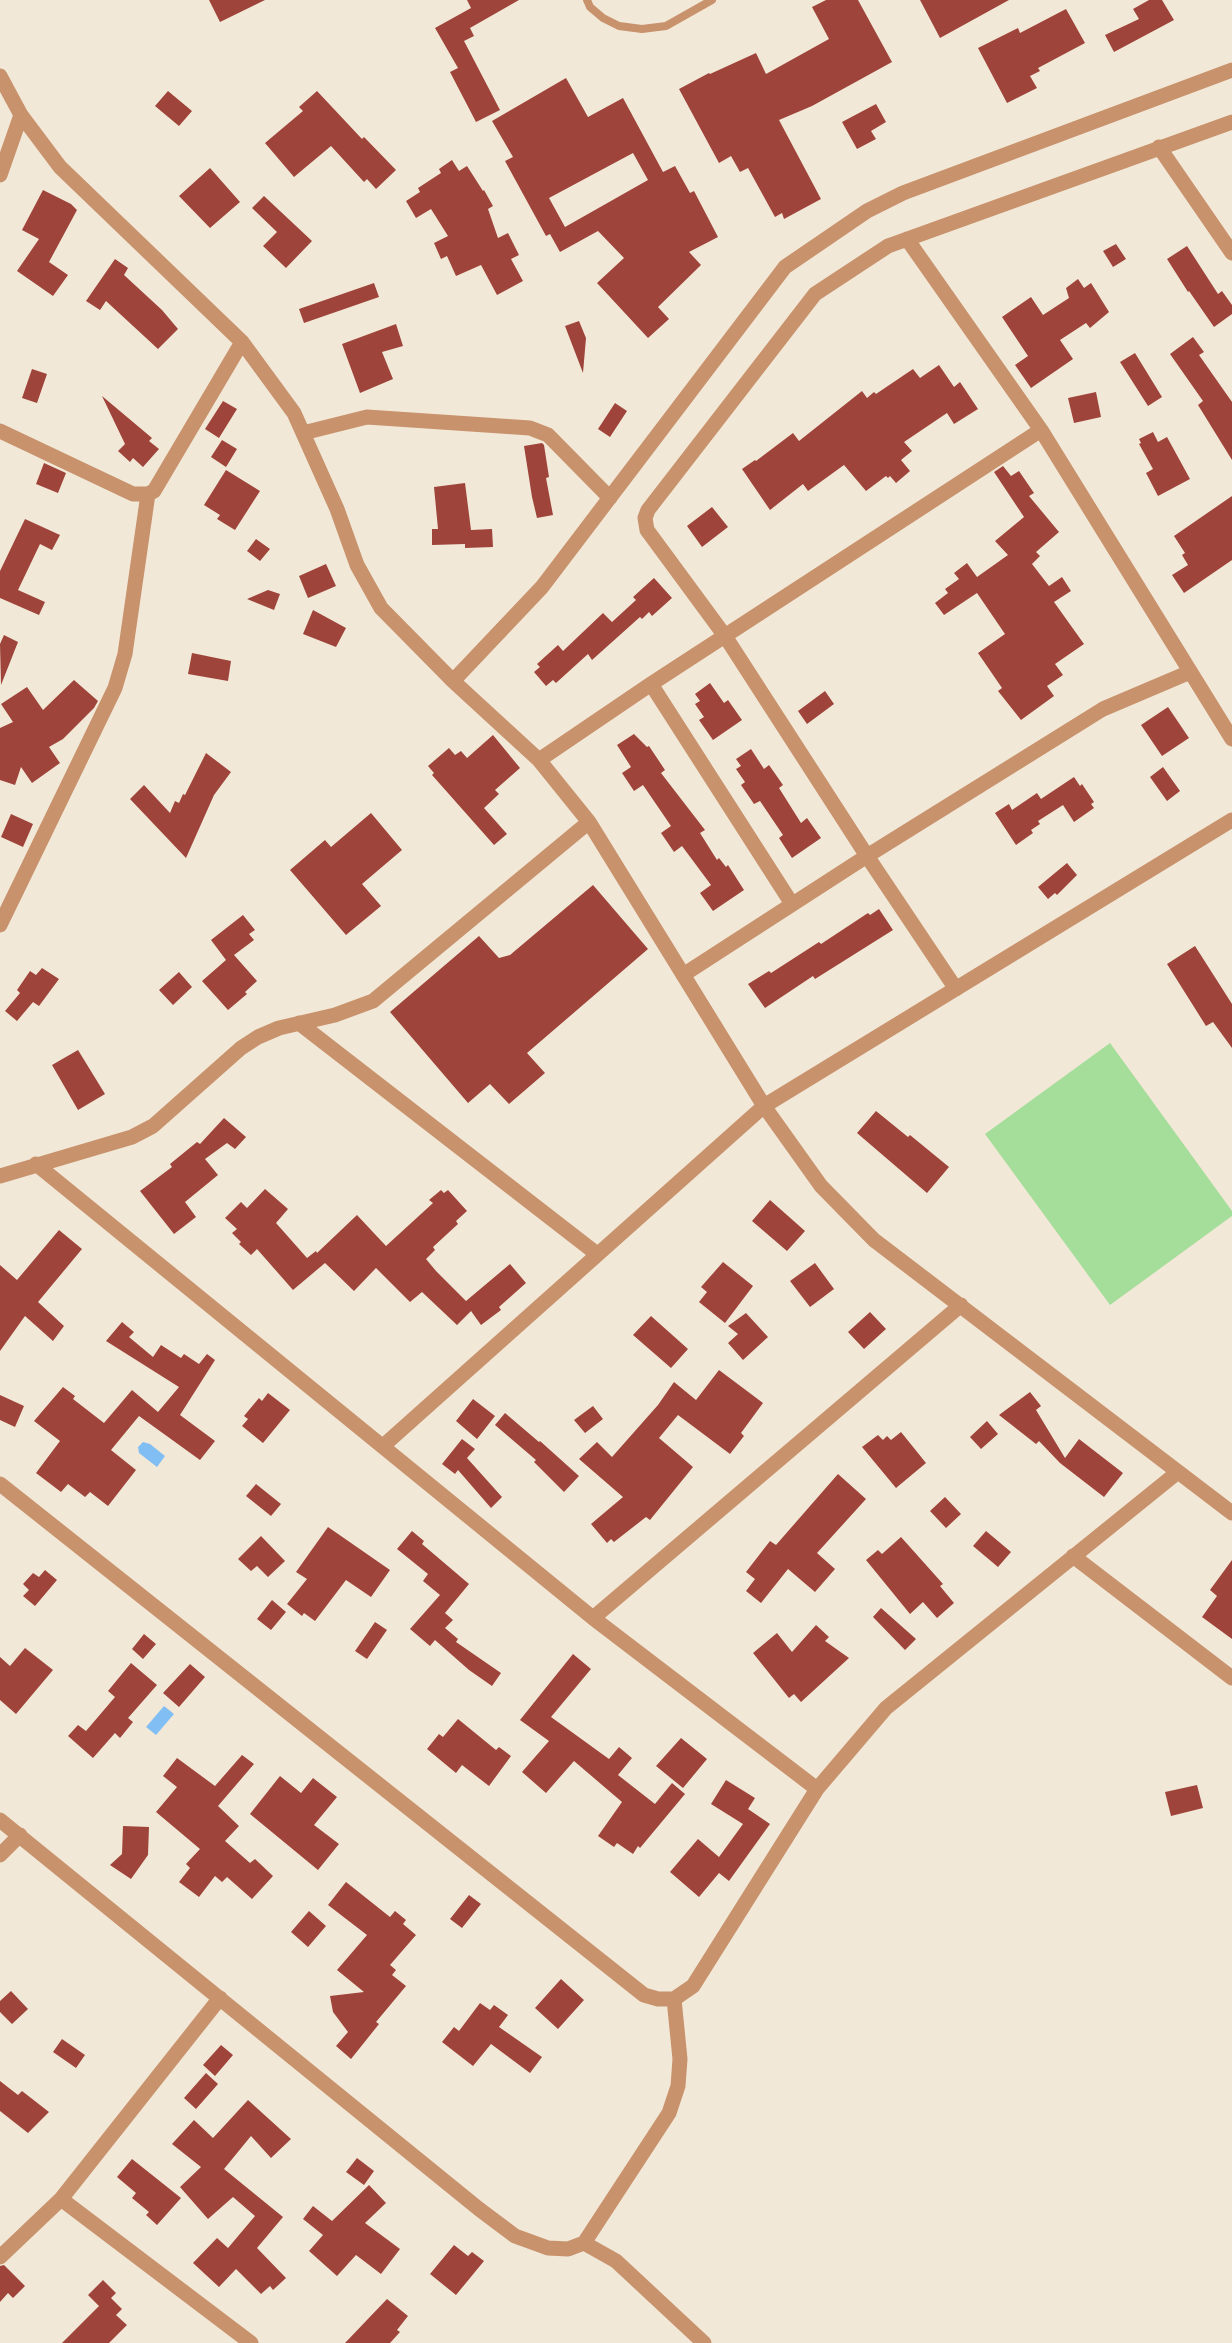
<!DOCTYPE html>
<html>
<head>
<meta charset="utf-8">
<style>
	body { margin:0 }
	canvas { display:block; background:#f2e8d7 }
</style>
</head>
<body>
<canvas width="1232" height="2343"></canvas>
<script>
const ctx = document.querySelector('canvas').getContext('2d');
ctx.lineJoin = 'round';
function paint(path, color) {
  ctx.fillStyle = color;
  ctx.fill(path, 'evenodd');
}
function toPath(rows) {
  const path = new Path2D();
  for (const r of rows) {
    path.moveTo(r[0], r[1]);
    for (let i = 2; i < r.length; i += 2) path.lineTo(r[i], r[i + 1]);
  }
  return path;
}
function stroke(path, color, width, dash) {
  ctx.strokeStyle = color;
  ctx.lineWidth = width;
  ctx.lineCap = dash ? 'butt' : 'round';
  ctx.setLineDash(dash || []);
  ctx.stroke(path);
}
paint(toPath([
	[1110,1043,1232,1211,1232,1216,1110,1305,985,1134]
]), '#a5dd9a');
paint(toPath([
	[143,1442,150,1444,165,1456,157,1467,139,1453,138,1447],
	[164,1706,174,1714,156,1735,146,1727]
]), '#81bef3');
paint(toPath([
	[209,0,265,0,220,22],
	[467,0,519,0,470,28,474,36,464,41,500,110,476,122,450,72,458,68,435,28,471,8],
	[826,0,858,0,892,62,812,106,779,120,821,199,784,219,782,213,775,217,748,168,740,172,731,156,719,163,679,89,709,73,710,74,756,53,766,74,829,39,812,7],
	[920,0,1009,0,940,38],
	[1149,0,1162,0,1174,20,1114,52,1105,35,1139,19,1133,9],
	[1066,9,1085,43,1038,68,1040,71,1030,76,1037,88,1007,103,978,48,1018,28,1020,33],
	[566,78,588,117,623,98,663,172,675,166,690,193,694,191,718,237,689,252,701,265,658,307,669,319,648,338,597,283,624,258,598,231,560,252,550,234,546,236,505,161,513,157,492,121],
	[633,153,648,180,565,227,549,198],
	[168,91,192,111,179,126,155,106],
	[317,91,362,139,364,137,396,170,376,189,367,179,364,182,331,146,294,177,265,143,303,111,299,107],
	[876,104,886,122,871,131,876,139,857,149,842,122],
	[452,160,459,171,467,166,483,191,484,190,493,206,488,209,498,238,508,233,519,255,511,259,523,281,497,295,481,265,456,276,447,256,441,259,434,243,448,236,431,209,416,218,406,201,420,192,418,188,441,173,439,169],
	[210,168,240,202,210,228,179,196],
	[43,190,71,204,77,210,49,262,68,275,53,296,17,271,39,239,22,230],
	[264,196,312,241,286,268,263,246,277,232,252,208],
	[1116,244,1126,259,1113,267,1103,251],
	[1187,246,1218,294,1222,291,1232,305,1232,314,1214,327,1189,291,1188,292,1167,259],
	[115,259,128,268,124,275,162,310,178,329,158,349,106,301,100,310,86,301],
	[1078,279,1084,288,1091,283,1109,312,1090,328,1086,323,1060,340,1073,359,1031,388,1015,365,1028,356,1002,317,1031,297,1043,315,1069,298,1066,288],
	[374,283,379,297,304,323,299,309],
	[579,321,586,338,583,373,565,326],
	[396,324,403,346,382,352,393,379,360,393,342,344],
	[1193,337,1204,352,1199,355,1232,402,1232,460,1198,405,1203,401,1170,354],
	[1135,353,1162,397,1148,406,1120,362],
	[939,365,954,387,960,382,978,409,954,424,947,413,904,442,912,451,901,460,910,471,896,483,890,476,888,478,886,476,866,491,844,465,808,491,803,484,770,510,742,469,755,460,756,461,793,433,799,441,862,391,867,398,874,392,876,394,913,369,920,378],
	[32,369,47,374,37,403,22,398],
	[1096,392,1101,417,1074,423,1068,398],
	[102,396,152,438,149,441,159,449,143,467,133,458,130,462,118,451,125,444],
	[223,401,237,409,219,438,205,429],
	[615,403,627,411,610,437,598,429],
	[1153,432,1158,442,1167,437,1190,479,1158,496,1146,473,1153,469,1139,444,1141,443,1139,439],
	[222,440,237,449,226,467,211,457],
	[542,443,544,445,549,477,546,478,553,515,537,518,532,497,524,446],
	[44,463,66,473,58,493,36,484],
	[1003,466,1011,476,1019,471,1034,493,1029,496,1059,532,1036,552,1040,556,1032,564,1049,586,1062,577,1071,591,1054,602,1084,644,1055,664,1063,675,1047,686,1054,696,1021,720,998,691,1002,688,978,653,1005,634,977,593,944,615,935,603,948,593,945,589,959,579,954,573,967,563,977,577,1008,555,995,541,1024,517,994,472],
	[226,470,260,491,235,530,217,519,220,515,204,505],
	[465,483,471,530,492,529,493,547,465,548,465,544,432,545,432,529,438,529,434,487],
	[1232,496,1232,560,1184,593,1172,575,1188,565,1182,555,1185,553,1174,536],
	[712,507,728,527,702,547,687,526],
	[25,519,60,535,52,550,40,544,18,590,45,602,39,615,0,598,0,571],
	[256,539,270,549,260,561,247,551],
	[326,564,336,586,308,598,299,576],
	[654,578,672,598,652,616,649,612,642,619,640,617,592,660,588,654,556,683,553,680,546,686,534,672,540,667,537,664,558,645,563,651,603,613,612,622,636,600,633,597],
	[268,590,280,594,274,610,247,599],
	[313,610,346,628,336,647,303,634],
	[4,635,18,642,1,685,0,644],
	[192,653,231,661,228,681,188,674],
	[74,680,98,701,94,708,63,739,49,747,60,763,32,783,21,767,15,785,0,780,0,728,13,722,1,704,27,687,43,710],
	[710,683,724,703,728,700,742,720,713,740,699,720,704,717,695,704,700,701,695,694],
	[825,691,834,704,807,724,798,711],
	[1168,707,1189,738,1162,756,1141,725],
	[634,734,647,747,649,746,665,770,661,773,705,830,700,833,717,860,719,858,726,867,728,865,744,890,713,911,700,893,711,885,682,846,674,852,661,833,671,826,643,785,634,791,622,773,631,767,617,745],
	[493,735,520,768,495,790,499,794,484,808,507,834,494,845,432,775,434,773,428,766,449,748,455,755,461,751,467,758],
	[751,749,764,769,769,765,783,785,779,788,801,823,807,818,821,838,792,858,779,838,783,835,760,801,754,804,741,785,745,782,736,769,741,766,736,759],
	[206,753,231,772,214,795,186,858,130,799,144,785,170,813,175,801,179,803,183,794,185,795],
	[1163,767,1180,791,1167,801,1150,777],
	[1074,777,1080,786,1082,784,1094,802,1091,804,1094,808,1074,822,1063,805,1038,821,1040,824,1031,830,1033,833,1016,845,995,813,1009,804,1012,810,1037,793,1041,799],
	[371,813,402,850,362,884,381,906,346,935,290,870,325,840,331,847],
	[11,814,33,824,23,847,1,837],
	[1067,863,1077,875,1057,895,1055,893,1048,899,1038,887],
	[593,885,648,949,527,1053,545,1073,509,1104,490,1084,468,1103,390,1012,479,936,499,958,510,955],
	[879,909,893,930,815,979,813,976,765,1008,748,984,769,971,771,973,819,942,821,944,868,913,870,915],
	[243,915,255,930,249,934,254,940,234,955,257,981,245,992,247,994,228,1010,202,981,226,960,211,940],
	[1195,946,1232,1004,1232,1048,1213,1022,1206,1026,1167,964],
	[42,968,59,979,39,1006,33,1002,17,1021,5,1011,20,993,17,990,30,971,36,975],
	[179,972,192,987,173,1005,159,990],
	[78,1050,105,1094,78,1110,52,1065],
	[876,1111,908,1137,910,1135,949,1167,927,1193,857,1133],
	[224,1118,246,1137,235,1149,227,1143,205,1159,218,1175,185,1202,196,1217,174,1234,140,1191,172,1167,170,1164,197,1142,200,1144],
	[265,1189,288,1209,276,1223,307,1258,316,1251,317,1253,357,1215,386,1246,433,1203,429,1200,441,1190,444,1193,448,1190,467,1211,456,1221,458,1224,433,1247,435,1250,426,1259,436,1271,466,1301,510,1264,526,1283,499,1307,501,1310,481,1325,471,1311,457,1325,422,1292,410,1302,376,1268,354,1291,325,1263,293,1290,257,1249,251,1255,239,1244,241,1242,232,1233,237,1229,225,1218,241,1202,247,1208],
	[770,1200,805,1231,787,1251,752,1221],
	[59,1230,82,1249,38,1302,64,1326,53,1341,25,1316,0,1351,0,1265,17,1280],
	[723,1262,753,1286,725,1323,699,1302,707,1292,701,1287],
	[815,1263,834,1289,810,1307,790,1281],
	[870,1312,886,1329,864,1349,848,1332],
	[746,1313,768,1337,743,1360,728,1343,738,1334,728,1326],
	[651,1316,688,1349,671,1368,633,1335],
	[122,1322,134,1332,129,1337,153,1357,161,1345,181,1358,184,1354,199,1364,207,1354,215,1360,180,1415,215,1441,200,1460,139,1416,111,1450,136,1470,108,1506,90,1492,85,1497,68,1484,61,1492,36,1473,60,1441,34,1421,63,1387,75,1396,73,1399,104,1423,132,1390,158,1412,179,1387,106,1341],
	[719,1370,763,1403,741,1433,744,1436,730,1454,678,1415,659,1438,693,1467,650,1520,646,1517,614,1542,611,1539,607,1543,591,1524,623,1497,579,1459,597,1442,612,1457,658,1405,674,1382,696,1400],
	[1030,1392,1041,1406,1036,1410,1065,1458,1079,1439,1123,1473,1104,1497,1060,1463,1039,1441,1036,1444,999,1415],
	[268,1393,290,1410,263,1443,242,1426,248,1419,244,1416,259,1398,262,1401],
	[0,1395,24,1406,15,1427,0,1420],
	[473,1399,495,1416,477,1439,456,1421],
	[593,1406,603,1419,585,1433,574,1420],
	[505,1413,539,1442,540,1441,579,1476,564,1492,534,1462,536,1460,495,1425],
	[987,1421,998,1434,981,1449,970,1437],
	[901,1432,926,1463,896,1488,862,1447,878,1435,883,1440,887,1436,891,1440],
	[462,1439,475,1449,467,1458,502,1497,491,1508,458,1470,455,1474,442,1464],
	[838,1474,866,1499,817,1553,835,1569,815,1592,788,1569,761,1603,746,1591,755,1579,746,1572,770,1541,776,1545],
	[256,1484,281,1504,271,1516,246,1496],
	[945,1497,961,1514,946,1528,930,1511],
	[328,1527,390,1570,371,1597,346,1580,315,1621,304,1613,302,1616,287,1604,307,1579,296,1572],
	[412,1531,424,1541,422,1544,469,1584,445,1613,453,1620,445,1628,458,1639,456,1642,501,1673,492,1686,469,1670,435,1640,430,1646,410,1629,440,1595,423,1581,428,1574,397,1549],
	[986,1531,1011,1552,998,1567,973,1546],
	[261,1536,285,1561,268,1577,257,1566,251,1571,238,1559],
	[901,1537,943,1584,940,1586,954,1603,937,1618,923,1602,910,1614,866,1560,878,1550,882,1554],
	[1232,1560,1232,1639,1202,1617,1217,1596,1210,1590],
	[45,1570,57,1580,35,1606,23,1596,29,1590,23,1584,33,1573,39,1577],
	[272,1600,286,1612,271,1630,257,1619],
	[881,1608,916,1639,905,1650,873,1617],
	[375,1622,387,1630,367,1659,355,1651],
	[816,1625,829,1637,825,1641,849,1658,801,1702,794,1694,789,1698,753,1653,777,1633,792,1652],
	[144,1634,156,1644,143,1659,132,1649],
	[25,1648,53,1670,16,1714,0,1700,0,1657,10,1666],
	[573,1654,591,1669,551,1717,609,1759,619,1747,632,1758,618,1775,655,1804,672,1783,685,1794,640,1848,638,1846,633,1854,617,1843,614,1847,598,1836,622,1802,574,1761,546,1793,522,1772,549,1741,520,1720],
	[131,1663,157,1685,128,1718,133,1722,120,1738,115,1733,93,1758,68,1736,78,1725,86,1731,115,1697,108,1691],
	[190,1664,205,1677,179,1707,163,1693],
	[458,1719,496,1750,499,1747,511,1756,489,1786,462,1765,456,1773,427,1749,439,1734,443,1737],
	[681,1738,707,1759,683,1788,656,1766],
	[242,1755,254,1764,218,1806,239,1826,225,1841,250,1863,255,1859,273,1876,252,1899,227,1877,222,1882,215,1876,199,1897,179,1882,190,1868,186,1864,200,1849,156,1812,177,1787,163,1776,177,1758,215,1786],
	[280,1776,301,1793,313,1778,337,1797,314,1825,339,1844,318,1870,250,1814],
	[726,1780,755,1798,748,1809,770,1824,729,1881,719,1873,699,1897,670,1872,698,1839,719,1857,743,1824,711,1804],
	[1197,1785,1203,1808,1171,1816,1165,1792],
	[123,1826,149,1827,148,1855,131,1879,110,1865,122,1854],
	[346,1882,390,1917,395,1911,406,1920,403,1924,416,1935,390,1965,396,1970,392,1975,406,1986,376,2022,379,2024,351,2059,336,2046,348,2032,333,2012,330,1996,364,1992,337,1970,367,1935,328,1905],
	[469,1895,481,1904,462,1928,450,1919],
	[309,1911,326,1926,308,1947,291,1932],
	[561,1979,584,2000,558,2029,535,2008],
	[11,1991,28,2009,12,2024,0,2012,0,2001],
	[480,2003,490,2010,494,2005,508,2015,499,2027,542,2057,530,2073,491,2044,473,2066,442,2042,454,2027,459,2031],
	[62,2039,85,2055,76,2068,53,2052],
	[221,2045,233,2055,215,2076,203,2065],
	[206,2073,218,2084,196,2109,184,2098],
	[0,2081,18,2095,22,2091,49,2112,28,2133,0,2111],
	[248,2100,291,2139,271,2158,251,2136,224,2169,283,2217,257,2248,286,2278,273,2290,270,2286,261,2294,236,2269,219,2287,193,2263,217,2238,228,2248,255,2216,233,2197,208,2219,180,2187,201,2167,172,2144,194,2120,213,2138],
	[357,2158,374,2171,364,2185,346,2172],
	[132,2159,181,2198,157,2225,146,2215,149,2212,132,2198,136,2193,117,2177],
	[369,2185,386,2203,365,2223,400,2249,381,2274,356,2255,337,2276,309,2251,323,2235,303,2219,313,2206,332,2221],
	[454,2245,468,2256,472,2252,484,2261,456,2295,430,2274],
	[4,2265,25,2286,13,2298,8,2293,0,2302,0,2266],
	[103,2280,116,2293,111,2298,122,2309,116,2315,127,2325,109,2343,62,2343,99,2306,88,2295],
	[387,2299,408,2316,397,2330,400,2332,390,2343,345,2343]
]), '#9f443b');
stroke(toPath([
	[587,0,590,7,603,18,619,26,642,29,666,26,712,0]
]), '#c8926d', 8);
stroke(toPath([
	[0,76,21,115,60,167,242,342,294,413,337,509,357,565,381,608,453,681,539,760,589,822,764,1106,821,1186,874,1240,1232,1513],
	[1159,147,1232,253],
	[0,175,21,115],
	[907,239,1041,430,1232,739],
	[0,431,133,494,148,494,154,491,242,342],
	[303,433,367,417,530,428,548,435,610,498],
	[453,681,542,587,785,267,867,211,903,193,1232,70],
	[651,684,792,904],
	[539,760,651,684,1041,430],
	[0,925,115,688,125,654,148,494],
	[683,975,867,856,1103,709,1190,672],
	[956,989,867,856,725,636,647,530,645,518,648,510,815,294,888,246,1232,122],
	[299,1023,597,1254],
	[36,1164,593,1618],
	[0,1176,132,1137,153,1126,241,1048,258,1037,279,1028,335,1015,373,1001,589,822],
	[383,1446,764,1106,1232,820],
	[0,1484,644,1995,658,1999,674,1999,693,1986,817,1789,886,1708,1178,1472],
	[1073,1556,1232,1678],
	[817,1789,593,1618,961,1305],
	[0,1820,479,2209,515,2236,548,2248,568,2249,584,2243,669,2113,678,2086,680,2059,674,1999],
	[0,1855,20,1835],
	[61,2199,251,2343],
	[584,2243,616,2261,704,2343],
	[0,2257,61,2199,220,1998]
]), '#c8926d', 15);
</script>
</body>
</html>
